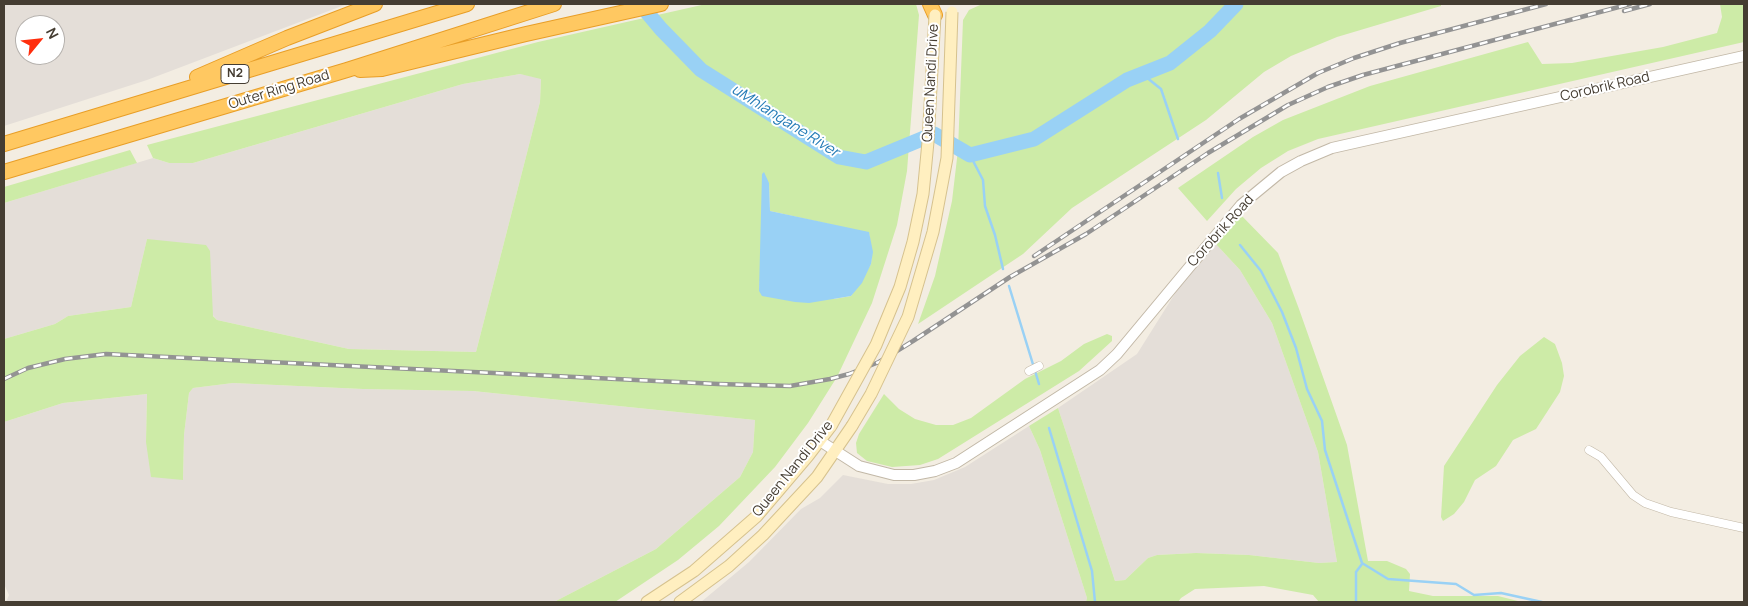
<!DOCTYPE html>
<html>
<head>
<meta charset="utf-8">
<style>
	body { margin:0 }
	#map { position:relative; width:1748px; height:606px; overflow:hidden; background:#f3ede2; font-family:Manrope,sans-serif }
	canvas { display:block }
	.frame { position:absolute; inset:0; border:5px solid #453d32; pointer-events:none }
	.north { position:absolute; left:15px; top:15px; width:50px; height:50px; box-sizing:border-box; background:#fff; border:1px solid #b5b1ad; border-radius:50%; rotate:62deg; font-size:14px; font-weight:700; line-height:20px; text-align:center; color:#453d32 }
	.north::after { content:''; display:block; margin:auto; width:18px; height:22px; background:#ff2e0d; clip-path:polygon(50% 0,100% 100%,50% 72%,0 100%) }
</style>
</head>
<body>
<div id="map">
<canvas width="1748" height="606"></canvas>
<div class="frame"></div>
<div class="north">N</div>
</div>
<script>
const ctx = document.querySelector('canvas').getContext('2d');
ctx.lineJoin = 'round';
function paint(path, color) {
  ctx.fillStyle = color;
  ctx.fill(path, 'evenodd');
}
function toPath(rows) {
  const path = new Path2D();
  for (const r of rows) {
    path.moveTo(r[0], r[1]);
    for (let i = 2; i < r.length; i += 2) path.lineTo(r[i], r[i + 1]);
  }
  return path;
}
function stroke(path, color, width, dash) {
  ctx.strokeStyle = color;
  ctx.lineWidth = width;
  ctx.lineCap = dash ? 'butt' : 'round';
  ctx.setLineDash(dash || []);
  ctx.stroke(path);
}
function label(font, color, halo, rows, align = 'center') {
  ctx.font = font + ' Manrope,sans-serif';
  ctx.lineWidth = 4;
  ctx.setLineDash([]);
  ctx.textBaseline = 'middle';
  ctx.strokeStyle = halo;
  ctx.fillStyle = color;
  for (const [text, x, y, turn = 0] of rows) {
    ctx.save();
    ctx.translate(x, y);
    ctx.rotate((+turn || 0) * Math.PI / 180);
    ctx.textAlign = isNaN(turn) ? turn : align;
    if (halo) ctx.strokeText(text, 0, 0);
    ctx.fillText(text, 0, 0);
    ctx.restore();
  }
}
paint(toPath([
	[4,4,347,4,147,80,4,126],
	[25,25,55,25,55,55,25,55],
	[520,74,541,78,540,102,476,352,349,349,217,320,147,239,131,307,68,316,55,324,4,339,4,203,153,158,169,163,193,163,463,84],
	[1214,242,1240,270,1272,323,1318,452,1337,562,1319,563,1249,555,1196,553,1157,555,1148,558,1125,580,1115,581,1058,408,1137,354,1181,284],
	[233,383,363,389,473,391,755,420,753,452,740,477,656,549,554,602,6,602,9,595,4,584,4,422,63,403,147,394,146,442,183,480,184,435,189,393,193,388],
	[1029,426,1040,450,1087,598,1086,602,701,602,749,562,801,509,820,498,843,475,888,484,911,484,934,480,965,467]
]), '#e4ded8');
paint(toPath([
	[706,4,916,4,919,15,907,171,897,225,872,303,837,377,808,423,775,467,719,526,678,560,615,602,554,602,656,549,740,477,753,452,755,420,473,391,363,389,233,383,193,388,189,393,184,435,183,480,151,477,146,442,147,394,63,403,4,422,4,339,55,324,68,316,131,307,147,239,206,245,210,251,213,316,217,320,349,349,476,352,540,102,541,79,520,74,463,84,193,163,169,163,153,158,147,145,538,42],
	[769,184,770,211,869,233,872,252,871,264,851,296,834,299,759,291],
	[1039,4,1441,4,1441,6,1337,37,1291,56,1264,72,1206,120,1072,208,1023,254,918,324,935,276,952,201,958,150,963,20,969,10,980,5],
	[1720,4,1744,4,1744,42,1318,139,1288,151,1261,168,1236,189,1207,221,1178,188,1253,137,1283,120,1370,86,1528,42,1542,64,1572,63,1663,47,1717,33,1722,17],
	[130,150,137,163,4,203,4,187],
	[1239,213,1278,253,1299,309,1347,445,1368,561,1387,561,1406,569,1410,574,1409,591,1433,596,1498,596,1522,602,1319,602,1313,595,1264,586,1195,589,1181,598,1178,602,1086,602,1087,598,1040,450,1029,426,1058,408,1115,581,1125,580,1148,558,1157,555,1196,553,1249,555,1319,563,1337,562,1318,452,1272,323,1240,270,1214,242],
	[1107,334,1112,336,1112,341,1079,371,938,459,920,465,892,467,867,461,857,453,856,443,859,434,884,394,899,409,915,419,936,425,953,425,971,418,1025,379,1061,361,1084,344],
	[1544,337,1555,344,1562,363,1564,376,1560,392,1536,429,1513,440,1496,466,1475,480,1464,502,1454,514,1443,521,1441,517,1444,466,1497,385,1520,356]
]), '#cdeba7');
paint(toPath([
	[764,172,769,183,770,211,869,232,873,252,871,264,862,283,851,296,809,303,795,302,762,296,759,291,762,174]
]), '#99d1f5');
stroke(toPath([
	[1131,79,1146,77,1161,89,1178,139],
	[970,155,983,180,985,206,995,235,1003,269],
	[1218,173,1222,198],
	[1240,245,1261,271,1282,312,1296,348,1307,389,1322,421,1325,450,1362,563,1388,579,1456,584,1474,595,1501,593,1542,602],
	[1009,286,1039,384],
	[1049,428,1092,571,1095,602],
	[1356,602,1356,572,1362,564]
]), '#99d1f5', 2.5);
stroke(toPath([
	[640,4,661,29,701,70,839,157,866,162,934,134,970,155,1034,139,1127,80,1170,63,1210,31,1236,4]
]), '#99d1f5', 15);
const minor = toPath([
	[1029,371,1039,366],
	[1589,450,1601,457,1633,495,1645,503,1671,512,1744,528]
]);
const tertiary = toPath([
	[820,441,859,466,894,475,914,475,935,471,956,463,1100,370,1117,354,1241,205,1281,172,1301,161,1332,148,1363,141,1744,56]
]);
const secondary = toPath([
	[647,602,694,571,757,516,808,456,831,426],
	[680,602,729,566,763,535,817,477,852,426]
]);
const motorway = toPath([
	[930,4,935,15],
	[360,70,382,69,526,34,661,4],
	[197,77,287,38,375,4],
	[4,144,467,4],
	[4,172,347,70,554,4]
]);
stroke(minor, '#c2b8a7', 9);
stroke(tertiary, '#c2b8a7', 12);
stroke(secondary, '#d6c28e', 13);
stroke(motorway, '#e89e27', 16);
stroke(minor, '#fff', 8);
stroke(tertiary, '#fff', 10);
stroke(secondary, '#ffefc0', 11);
stroke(motorway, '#ffc861', 14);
const rail = toPath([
	[1624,11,1650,4],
	[1034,256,1239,119,1318,73,1354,58,1400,43,1546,4],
	[4,379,28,368,65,359,106,354,718,384,790,386,830,379,849,374,879,362,913,341,1010,277,1086,234,1208,153,1288,105,1328,87,1363,75,1630,4]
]);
stroke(rail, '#939393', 4.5);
stroke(rail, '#fff', 2.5, [8]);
const secondaryBridge = toPath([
	[831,426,876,345,900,287,913,242,923,194,928,142,935,15],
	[852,426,871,394,908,317,933,232,947,158,952,12]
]);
stroke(secondaryBridge, '#d6c28e', 13, []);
stroke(secondaryBridge, '#ffefc0', 11);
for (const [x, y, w] of [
	[235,74,28]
]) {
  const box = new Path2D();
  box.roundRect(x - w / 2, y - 9.5, w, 19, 4);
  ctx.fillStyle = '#fff';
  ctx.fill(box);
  stroke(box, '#453d32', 1);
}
label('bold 12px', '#453d32', null, [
	["N2",235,74]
]);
label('14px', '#453d32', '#fff', [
	["Queen Nandi Drive",931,83,-87],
	["Corobrik Road",1605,87,-13],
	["Outer Ring Road",279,90,-17],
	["Corobrik Road",1221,231,-48],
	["Queen Nandi Drive",793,469,-51]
]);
label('italic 15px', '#257cb7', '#fff', [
	["uMhlangane River",785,121,32]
]);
</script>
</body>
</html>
